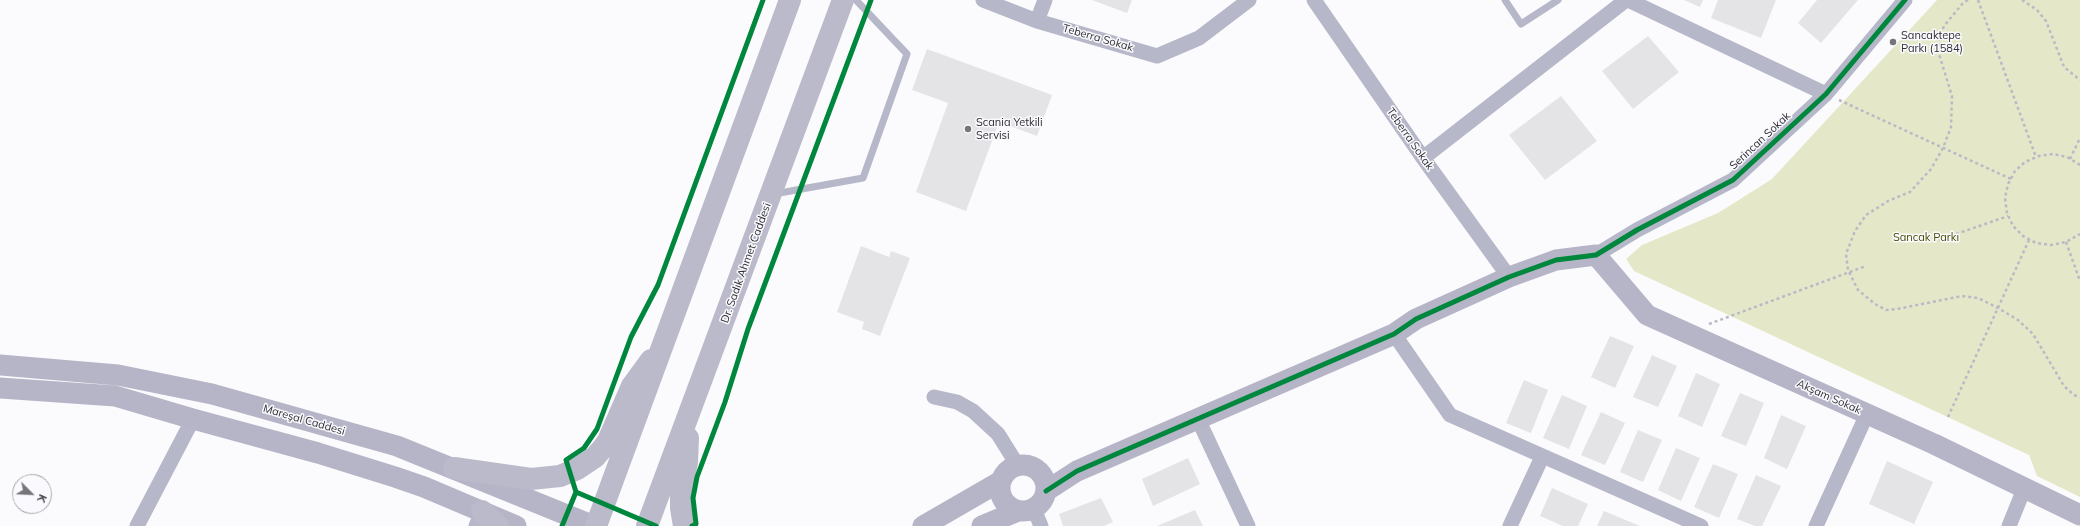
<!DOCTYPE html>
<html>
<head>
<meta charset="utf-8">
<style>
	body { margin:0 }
	#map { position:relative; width:2080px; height:526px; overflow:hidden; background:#fbfbfd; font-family:Mulish,sans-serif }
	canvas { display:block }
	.north { position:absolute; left:12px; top:474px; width:40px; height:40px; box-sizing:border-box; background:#fafafe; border:1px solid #a8a8ad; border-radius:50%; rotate:114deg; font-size:11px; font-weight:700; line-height:16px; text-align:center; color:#2d2d33 }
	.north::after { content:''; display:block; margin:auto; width:14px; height:18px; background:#75757a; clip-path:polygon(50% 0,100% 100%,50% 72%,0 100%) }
</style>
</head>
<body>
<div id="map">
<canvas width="2080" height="526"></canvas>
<div class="north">K</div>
</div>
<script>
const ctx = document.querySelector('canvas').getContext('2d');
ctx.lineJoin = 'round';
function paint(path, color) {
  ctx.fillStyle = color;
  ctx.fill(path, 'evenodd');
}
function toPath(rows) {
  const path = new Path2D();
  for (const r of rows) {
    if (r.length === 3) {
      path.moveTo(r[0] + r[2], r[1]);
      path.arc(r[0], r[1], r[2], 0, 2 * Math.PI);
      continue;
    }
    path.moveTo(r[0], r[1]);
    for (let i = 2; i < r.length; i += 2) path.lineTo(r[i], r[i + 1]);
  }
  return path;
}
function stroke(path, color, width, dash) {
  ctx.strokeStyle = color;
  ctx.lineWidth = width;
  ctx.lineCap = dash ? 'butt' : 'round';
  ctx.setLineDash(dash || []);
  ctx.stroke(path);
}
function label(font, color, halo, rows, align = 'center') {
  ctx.font = font + ' Mulish,sans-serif';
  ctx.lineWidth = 3;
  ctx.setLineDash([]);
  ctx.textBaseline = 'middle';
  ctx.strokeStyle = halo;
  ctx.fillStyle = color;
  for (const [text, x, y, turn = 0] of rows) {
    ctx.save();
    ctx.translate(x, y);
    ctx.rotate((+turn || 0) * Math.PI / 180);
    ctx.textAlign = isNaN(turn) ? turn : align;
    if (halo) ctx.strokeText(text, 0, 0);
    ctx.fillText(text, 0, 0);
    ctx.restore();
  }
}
paint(toPath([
	[1937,0,2080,0,2080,497,2037,476,2029,455,1634,271,1626,259,1642,245,1718,213,1772,179]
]), '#e5e8c8');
paint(toPath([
	[1092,0,1132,0,1127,13],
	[1684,0,1703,0,1700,7],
	[1718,0,1776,0,1761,38,1711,18],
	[1817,0,1858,0,1821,43,1798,23],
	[1648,36,1679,72,1633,109,1602,71],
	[927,49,1052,95,1037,136,999,122,966,211,916,192,948,103,912,90],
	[1561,96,1597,141,1545,180,1509,135],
	[861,246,889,257,891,251,910,258,880,336,862,329,864,322,837,312],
	[1610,336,1634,346,1615,388,1591,377],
	[1652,355,1677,366,1658,407,1633,397],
	[1696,373,1720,384,1702,427,1678,416],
	[1524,380,1548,390,1531,433,1506,423],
	[1740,393,1764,403,1746,446,1721,436],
	[1562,395,1587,406,1569,449,1543,438],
	[1601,412,1625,423,1605,465,1581,455],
	[1781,415,1806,426,1787,469,1764,458],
	[1638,430,1662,440,1643,482,1620,472],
	[1676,448,1700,458,1681,501,1658,490],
	[1188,458,1200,484,1153,506,1142,479],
	[1887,461,1933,482,1914,524,1869,504],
	[1713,464,1738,474,1719,518,1694,507],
	[1756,475,1781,486,1762,526,1755,526,1737,519],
	[1552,488,1588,504,1578,526,1563,526,1540,516],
	[1101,498,1113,522,1104,526,1063,526,1059,514],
	[1195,510,1203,526,1157,526],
	[1604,511,1640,526,1597,526]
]), '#e4e4e7');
stroke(toPath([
	[1968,0,1963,3,1944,26,1939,39,1939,54,1952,96,1951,127,1943,148,1931,169,1910,192,1888,201,1866,215,1855,231,1846,254,1848,270,1858,290,1875,304,1886,310,1897,309,1962,296,1978,298,1998,308,2018,320,2033,334,2064,386,2074,395,2080,397],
	[1978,0,2036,157],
	[2022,0,2037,10,2046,21,2064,67,2080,80],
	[1839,100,2011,179],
	[2070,159,2080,138],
	[2080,165,2067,157,2053,154,2039,156,2025,162,2015,171,2008,184,2005,198,2007,213,2013,226,2023,236,2036,243,2051,245,2066,242,2080,234],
	[1939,240,2008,216],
	[2066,242,2080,281],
	[1709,324,1866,266],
	[1948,417,2029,240]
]), '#b9bac5', 2.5, [3, 3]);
stroke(toPath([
	[1505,0,1521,24,1558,0],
	[774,194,863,178,907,54,856,0]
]), '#b6b7c8', 7);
stroke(toPath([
	[983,0,1037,21,1157,56,1199,38,1249,0],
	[1314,0,1423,158,1509,277],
	[1628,0,1826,94],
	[1037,21,1045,0],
	[1423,158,1626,0],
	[1596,255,1637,230,1733,180,1826,94,1905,0],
	[1394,334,1450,415,1701,526],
	[934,397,957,402,973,411,998,434,1018,466],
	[1198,419,1248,526],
	[1034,509,1041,526],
	[137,526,193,419],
	[476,526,482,511],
	[1510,526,1542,457],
	[1816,526,1867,414],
	[2009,526,2024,489]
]), '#b6b7c8', 15);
stroke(toPath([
	[0,365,118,375,212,394,397,446,594,526],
	[0,388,115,396,193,419,318,453,395,477,424,487,516,526],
	[1023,488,23],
	[1046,491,1077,471,1394,334,1416,319,1509,277,1556,260,1596,255,1647,315,1934,444,2080,515],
	[923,526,1001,481],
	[982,526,1018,511]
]), '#b5b5c7', 21);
stroke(toPath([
	[454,468,531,479,560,476,577,469,595,457,602,449,608,441,632,386,651,360],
	[482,511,498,526],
	[596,526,790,0],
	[647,526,843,0],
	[684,526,681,508,681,496,687,462,688,438]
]), '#babaca', 22);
stroke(toPath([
	[1046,491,1077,471,1394,334,1416,319,1509,277,1556,260,1596,255,1637,230,1733,180,1826,94,1905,0],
	[576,492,656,526],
	[562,526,576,492,566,460,584,448,597,429,631,337,658,285,763,0],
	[692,526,696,524,693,498,697,477,725,402,748,329,871,0]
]), '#00873e', 5);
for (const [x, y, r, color] of [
	[1893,42,4,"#75757a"],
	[968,129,4,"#75757a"]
]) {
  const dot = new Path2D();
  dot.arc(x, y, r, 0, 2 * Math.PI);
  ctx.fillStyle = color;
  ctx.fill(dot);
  stroke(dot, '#fafafe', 1.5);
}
label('11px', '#2d2d33', '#fafafe', [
	["Sancaktepe",1901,36],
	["Parkı (1584)",1901,49],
	["Scania Yetkili",976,123],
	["Servisi",976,136]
], 'left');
label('11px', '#2d2d33', '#fafafe', [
	["Teberra Sokak",1098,38,16],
	["Teberra Sokak",1410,139,55],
	["Serincan Sokak",1760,141,-43],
	["Dr. Sadık Ahmet Caddesi",746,263,-70],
	["Akşam Sokak",1829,397,24],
	["Mareşal Caddesi",304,420,16]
]);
label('11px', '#484c00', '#fafafe', [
	["Sancak Parkı",1926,238]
]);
</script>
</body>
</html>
